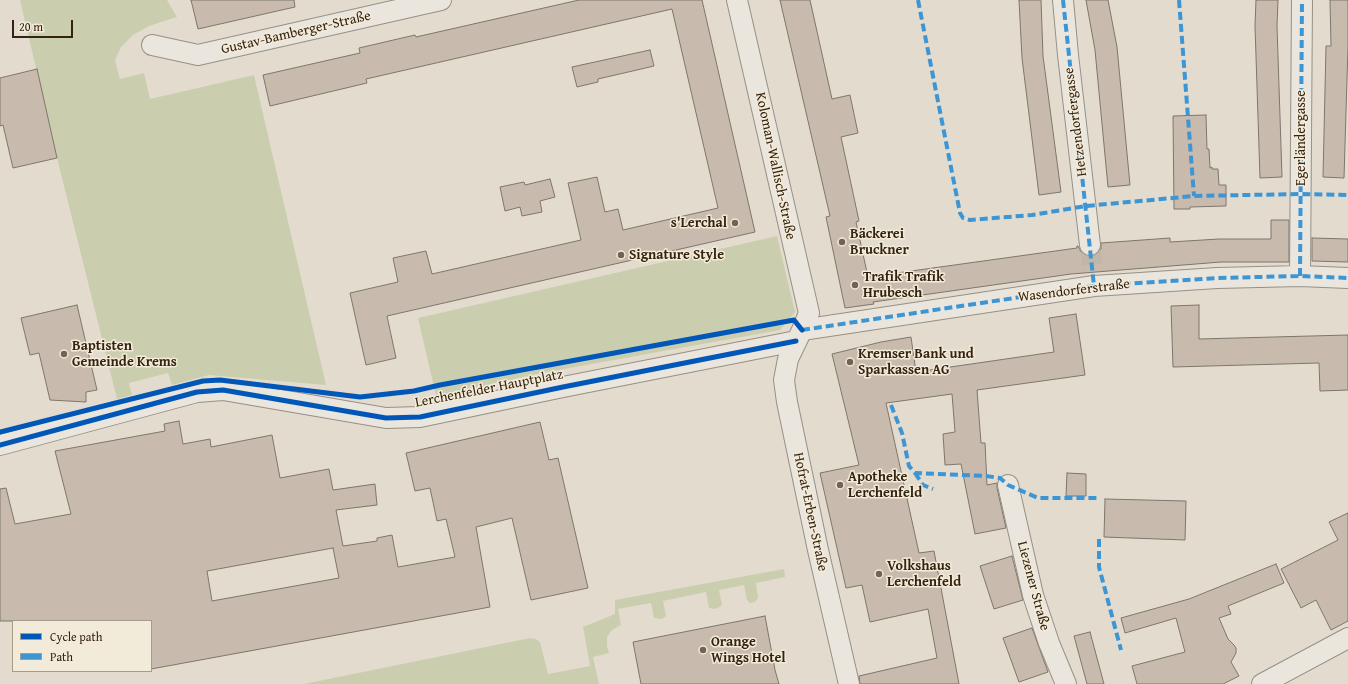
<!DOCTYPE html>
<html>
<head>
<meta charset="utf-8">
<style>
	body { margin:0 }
	#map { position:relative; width:1348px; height:684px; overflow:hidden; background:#e3dcce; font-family:"Gentium Book Plus",serif }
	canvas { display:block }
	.legend { position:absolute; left:12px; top:620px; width:140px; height:52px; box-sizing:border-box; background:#f3ebd9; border:1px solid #a79b89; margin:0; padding:5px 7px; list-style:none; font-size:12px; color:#352311 }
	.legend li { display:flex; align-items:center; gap:8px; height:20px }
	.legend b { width:20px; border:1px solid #a79b89 }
	.scale { position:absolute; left:12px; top:20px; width:61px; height:18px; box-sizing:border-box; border:2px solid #352311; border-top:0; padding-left:5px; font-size:12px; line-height:14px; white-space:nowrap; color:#352311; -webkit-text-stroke:3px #f3ebd9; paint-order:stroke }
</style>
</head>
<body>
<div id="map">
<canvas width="1348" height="684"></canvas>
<ul class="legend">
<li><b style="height:5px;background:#0057b8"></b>Cycle path</li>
<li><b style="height:5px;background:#3e95d3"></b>Path</li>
</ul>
<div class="scale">20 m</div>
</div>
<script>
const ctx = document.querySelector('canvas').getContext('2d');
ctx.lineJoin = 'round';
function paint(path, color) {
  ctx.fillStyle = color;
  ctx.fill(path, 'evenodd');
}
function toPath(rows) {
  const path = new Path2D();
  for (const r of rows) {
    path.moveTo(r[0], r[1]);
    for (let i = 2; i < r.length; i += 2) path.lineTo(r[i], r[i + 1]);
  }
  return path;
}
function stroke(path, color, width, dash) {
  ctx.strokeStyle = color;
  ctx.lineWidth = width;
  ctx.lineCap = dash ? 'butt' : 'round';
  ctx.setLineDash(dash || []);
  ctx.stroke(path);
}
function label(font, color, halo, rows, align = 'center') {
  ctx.font = font + ' "Gentium Book Plus",serif';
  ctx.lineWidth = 3;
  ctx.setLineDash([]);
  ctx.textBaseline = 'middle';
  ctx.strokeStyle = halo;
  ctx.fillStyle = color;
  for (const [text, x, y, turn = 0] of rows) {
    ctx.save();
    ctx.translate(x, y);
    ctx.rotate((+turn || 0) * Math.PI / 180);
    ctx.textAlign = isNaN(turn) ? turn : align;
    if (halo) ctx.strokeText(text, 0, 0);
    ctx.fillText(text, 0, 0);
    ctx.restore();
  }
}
paint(toPath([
	[20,0,167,0,177,17,149,26,133,35,121,47,115,60,120,79,144,73,150,99,254,75,326,385,209,375,172,385,168,373,129,383,132,395,117,399,57,158],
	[777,236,795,312,780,330,542,373,436,396,418,318],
	[784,569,785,577,756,583,758,598,755,602,750,603,747,600,744,585,719,590,722,605,718,608,714,609,709,608,706,592,663,601,666,616,662,619,654,618,651,603,618,609,621,625,612,630,607,637,607,646,609,653,593,657,599,684,304,684,530,638,536,639,540,642,548,674,590,666,583,627,615,614,615,600]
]), '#caceaf');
const building = toPath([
	[191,0,294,0,295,7,198,29,191,0],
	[579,0,702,0,755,232,387,316,396,358,366,365,350,293,398,282,393,258,426,251,432,274,581,240,568,183,597,177,605,212,618,209,623,230,718,208,672,9,366,79,367,83,270,106,263,75,360,53,359,48,415,35,416,37,579,0],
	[780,0,810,0,832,99,850,95,858,133,841,137,859,221,856,222,868,277,1077,248,1077,246,1078,246,1081,252,1085,255,1091,256,1097,254,1101,249,1101,243,1170,238,1170,242,1219,239,1271,239,1271,220,1289,220,1289,262,1221,262,1071,274,873,302,874,304,845,308,826,217,830,216,780,0],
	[1019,0,1041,0,1043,56,1061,192,1039,195,1022,58,1019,0],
	[1086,0,1108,0,1117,47,1130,185,1108,187,1095,50,1086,0],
	[1256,0,1278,0,1277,26,1282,177,1260,178,1255,26,1256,0],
	[1330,0,1348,0,1348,46,1344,178,1323,177,1326,46,1331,46,1330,0],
	[650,50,654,66,598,79,598,82,577,87,572,67,650,50],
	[37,69,57,158,13,168,3,125,0,126,0,78,37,69],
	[1206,115,1207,149,1209,149,1210,168,1212,167,1212,169,1218,169,1219,185,1226,185,1226,206,1190,207,1190,209,1174,209,1173,116,1206,115],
	[550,179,555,197,540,201,542,212,522,216,520,207,505,211,500,187,524,182,525,185,550,179],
	[1312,238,1348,239,1348,262,1312,261,1312,238],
	[77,305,97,390,86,392,86,402,50,400,39,353,30,355,21,318,77,305],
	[1199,305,1199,339,1348,335,1348,390,1320,391,1319,363,1173,367,1171,306,1199,305],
	[1076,314,1085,375,977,390,981,443,985,443,987,485,997,483,997,488,1006,528,975,534,961,464,945,465,943,434,955,432,952,394,886,403,919,553,934,551,959,684,860,684,859,676,937,658,928,609,870,622,862,585,846,588,820,473,859,465,832,354,881,342,911,337,916,372,1054,352,1049,318,1076,314],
	[179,421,183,444,210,439,211,447,272,435,280,478,329,469,333,490,375,484,377,505,336,510,343,546,377,541,377,538,392,535,398,567,455,557,446,519,437,521,430,488,415,491,406,453,540,422,549,460,558,458,588,588,531,600,512,518,476,527,490,607,151,669,151,621,0,621,0,489,6,488,15,524,71,514,55,451,165,431,164,424,179,421],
	[333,548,339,578,212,601,207,571,333,548],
	[1067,473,1086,474,1086,496,1066,496,1067,473],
	[1105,499,1186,501,1185,540,1104,537,1105,499],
	[1348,513,1348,621,1331,630,1316,600,1301,608,1281,569,1338,540,1329,522,1348,513],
	[1012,556,1023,600,994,609,980,566,1012,556],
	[1276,564,1284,583,1228,606,1231,614,1219,618,1228,639,1234,645,1236,648,1236,653,1231,662,1239,676,1223,684,1137,684,1132,666,1185,652,1176,618,1125,633,1121,618,1189,599,1276,564],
	[765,616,775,670,779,684,641,684,633,642,765,616],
	[1032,628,1048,672,1019,682,1003,638,1032,628],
	[1090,632,1104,684,1087,684,1074,636,1090,632]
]);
paint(building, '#c9baae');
stroke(building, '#7d766d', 1);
stroke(toPath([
	[1090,245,1093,272]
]), '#c0b7a8', 20, [20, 10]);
const minor = toPath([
	[737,0,809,313,802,330,788,359,784,380,787,402,818,550,849,684],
	[1063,0,1068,55,1090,245],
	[152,45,198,55,441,0],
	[1300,276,1302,0],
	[802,330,1094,286,1217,278,1300,276,1348,278],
	[0,445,197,392,223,390,386,418,420,417,563,387,796,341],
	[1008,485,1033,595,1049,643,1066,684],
	[1262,684,1348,638]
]);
stroke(minor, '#969085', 22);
stroke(minor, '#eae6de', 20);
stroke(toPath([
	[918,0,960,213,963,218,970,220,1032,215,1086,206,1194,196,1301,194,1348,195],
	[1063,0,1094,286],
	[1179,0,1194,196],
	[1300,276,1302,0],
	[802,330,1094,286,1217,278,1300,276,1348,278],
	[891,405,902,433,909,466,915,473,986,476,1000,478,1008,485,1038,498,1100,498],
	[915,473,923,485,933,489],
	[1099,539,1099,567,1121,650]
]), '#3e95d3', 4, [8, 4]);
stroke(toPath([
	[0,432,203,381,220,380,360,397,414,391,440,385,794,320,802,330],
	[0,445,197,392,223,390,386,418,420,417,563,387,796,341]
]), '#0057b8', 5);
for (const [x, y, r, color] of [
	[735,223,4,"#726453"],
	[842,242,4,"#726453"],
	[621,255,4,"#726453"],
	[855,285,4,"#726453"],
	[64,354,4,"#726453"],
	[850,362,4,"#726453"],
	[840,485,4,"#726453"],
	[879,574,4,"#726453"],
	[703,650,4,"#726453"]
]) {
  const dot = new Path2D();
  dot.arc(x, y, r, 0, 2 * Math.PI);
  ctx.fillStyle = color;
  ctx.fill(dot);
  stroke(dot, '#f3ebd9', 1.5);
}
label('14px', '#352311', '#f3ebd9', [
	["Gustav-Bamberger-Straße",296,33,-13],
	["Hetzendorfergasse",1076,122,-97],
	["Egerländergasse",1301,138,-90],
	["Koloman-Wallisch-Straße",775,166,78],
	["Wasendorferstraße",1074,291,-7],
	["Lerchenfelder Hauptplatz",489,389,-11],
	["Hofrat-Erben-Straße",810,512,78],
	["Liezener Straße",1033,586,75]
]);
label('bold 14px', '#352311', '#f3ebd9', [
	["s'Lerchal",727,223,"right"],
	["Bäckerei",850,234],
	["Bruckner",850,250],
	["Signature Style",629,255],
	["Trafik Trafik",863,277],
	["Hrubesch",863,293],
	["Baptisten",72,346],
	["Gemeinde Krems",72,362],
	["Kremser Bank und",858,354],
	["Sparkassen AG",858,370],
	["Apotheke",848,477],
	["Lerchenfeld",848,493],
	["Volkshaus",887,566],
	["Lerchenfeld",887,582],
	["Orange",711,642],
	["Wings Hotel",711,658]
], 'left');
</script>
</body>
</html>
